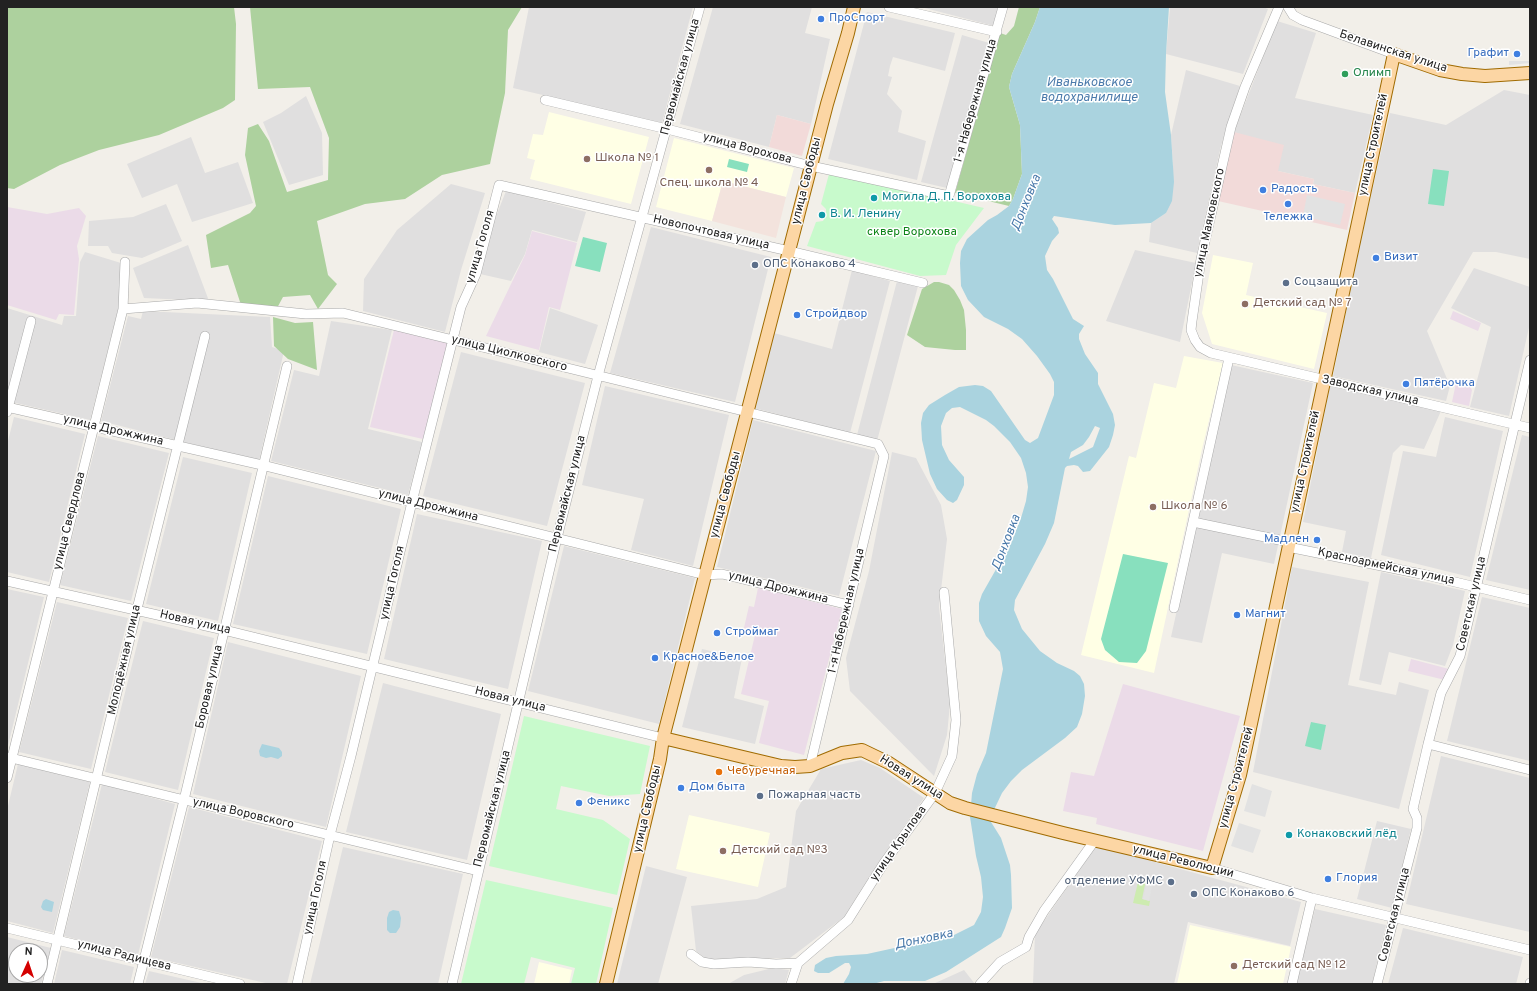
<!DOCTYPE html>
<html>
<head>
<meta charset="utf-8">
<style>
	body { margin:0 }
	#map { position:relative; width:1537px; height:991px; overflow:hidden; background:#f2efe9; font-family:Overpass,sans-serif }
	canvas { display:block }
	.frame { position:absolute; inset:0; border:8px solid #222; pointer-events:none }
	.north { position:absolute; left:8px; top:943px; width:40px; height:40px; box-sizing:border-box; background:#fff; border:1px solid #a7a7a7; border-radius:50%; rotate:3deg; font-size:11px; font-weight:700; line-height:16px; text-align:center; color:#222 }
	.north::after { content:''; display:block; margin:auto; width:14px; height:18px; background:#d40000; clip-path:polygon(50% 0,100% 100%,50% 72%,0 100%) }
</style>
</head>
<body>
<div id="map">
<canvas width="1537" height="991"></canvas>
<div class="frame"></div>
<div class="north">N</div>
</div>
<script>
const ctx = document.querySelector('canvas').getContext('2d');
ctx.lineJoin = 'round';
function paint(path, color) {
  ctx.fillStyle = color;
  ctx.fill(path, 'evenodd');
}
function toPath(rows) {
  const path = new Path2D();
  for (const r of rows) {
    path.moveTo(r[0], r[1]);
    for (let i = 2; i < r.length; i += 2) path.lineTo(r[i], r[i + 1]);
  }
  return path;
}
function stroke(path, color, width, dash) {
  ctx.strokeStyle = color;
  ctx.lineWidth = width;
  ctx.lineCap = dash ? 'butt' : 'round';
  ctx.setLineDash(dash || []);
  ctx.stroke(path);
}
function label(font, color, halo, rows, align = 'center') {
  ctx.font = font + ' Overpass,sans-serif';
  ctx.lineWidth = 3;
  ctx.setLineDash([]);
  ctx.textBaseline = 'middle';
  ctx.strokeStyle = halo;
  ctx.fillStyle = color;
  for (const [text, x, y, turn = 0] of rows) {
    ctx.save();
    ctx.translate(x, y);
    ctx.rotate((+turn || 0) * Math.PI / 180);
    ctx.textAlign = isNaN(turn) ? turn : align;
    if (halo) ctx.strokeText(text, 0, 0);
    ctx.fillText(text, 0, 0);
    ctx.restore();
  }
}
paint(toPath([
	[529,7,693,7,662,123,513,88],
	[713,7,812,7,805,33,830,39,811,124,777,115,769,147,680,124],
	[921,7,998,7,994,26],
	[1170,7,1263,7,1268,9,1243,74,1166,54],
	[867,12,955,33,945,71,893,57,890,66,888,76,892,77,887,94,902,111,898,132,926,141,917,180,828,159],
	[1277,21,1316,33,1295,98,1373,115,1355,193,1313,184,1314,179,1278,171,1234,132],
	[962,35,989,43,947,188,921,182],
	[1186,70,1240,86,1221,146,1197,253,1149,242,1151,223,1166,213,1173,166,1171,135],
	[1504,90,1530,95,1530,259,1496,252,1473,252,1427,331,1450,386,1446,401,1333,376,1361,239,1390,113,1446,125],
	[306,96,322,133,323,175,289,185,263,122,281,113],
	[191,137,205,173,238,162,253,203,192,222,177,184,142,198,127,164],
	[451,184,485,193,461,270,445,332,363,311,364,279,397,230],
	[506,191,586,212,577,242,532,230,525,254,511,281,480,274,493,224],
	[166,204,182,241,142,258,112,253,108,246,88,246,89,221,133,217],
	[651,227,771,257,735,402,610,373],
	[188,245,209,301,144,298,133,268],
	[1135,250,1196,263,1180,342,1106,321],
	[85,252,121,263,119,306,90,420,7,401,7,308,62,325,64,316,76,316,80,262],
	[1474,268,1530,287,1530,323,1509,416,1470,407,1491,327,1451,308],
	[852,270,890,281,850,433,754,408,774,333,832,349],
	[897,281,918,286,877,441,857,435],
	[550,308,598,325,585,364,539,352],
	[143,311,270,317,272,347,284,351,259,461,101,421,128,316,141,319],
	[331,321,392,330,368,429,422,442,408,495,271,461,294,370,319,376],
	[461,352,585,383,547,526,423,496],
	[1231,365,1313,383,1274,564,1222,553,1202,643,1171,637],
	[605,386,729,415,693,566,631,550,644,499,582,485],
	[1330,386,1441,411,1424,449,1401,445,1393,453,1371,558,1342,552,1346,531,1303,522],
	[14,417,85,434,49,582,7,572,7,445],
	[1445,417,1503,431,1470,577,1381,555,1403,451,1436,457],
	[753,420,876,451,839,596,717,567],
	[1522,435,1530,437,1530,590,1486,580],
	[98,436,169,453,131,601,60,585],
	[892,452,916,458,941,505,947,539,939,607,950,704,947,735,934,776,850,691,846,658,869,571],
	[183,457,252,473,218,621,146,604],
	[268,476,401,509,367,654,233,624],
	[417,514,542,541,508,689,384,659],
	[564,546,695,578,659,724,528,691],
	[1292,567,1369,582,1348,685,1396,695,1399,682,1429,690,1399,809,1253,772],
	[1381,572,1465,591,1453,645,1445,666,1389,652,1381,685,1359,680],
	[7,589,44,597,7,750],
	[1482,597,1530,608,1530,761,1447,741],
	[57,602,128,618,91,769,19,752],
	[143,621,214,638,178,790,105,772],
	[228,642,361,676,326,827,193,794],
	[702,649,742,658,734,698,764,706,755,744,682,727],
	[383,683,501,714,467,860,346,832],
	[1441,756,1530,778,1530,932,1406,904],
	[861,760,880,768,924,798,878,863,844,917,790,958,706,959,696,951,691,906,757,899,786,887,796,811,821,769],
	[18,764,90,782,53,933,7,921,7,810],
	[102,784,175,804,138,955,64,936],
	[189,807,322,841,287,984,270,984,151,957],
	[1377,821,1411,829,1392,908,1357,899],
	[1096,846,1301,902,1290,946,1188,922,1174,984,1033,984,1035,934],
	[343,847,463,874,438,984,310,984],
	[646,866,687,877,658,984,617,984],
	[1315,909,1386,925,1372,984,1296,984],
	[1403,928,1523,957,1516,984,1388,984],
	[7,937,51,948,41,984,7,984],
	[16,951,40,951,40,975,16,975],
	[62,950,134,967,130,984,54,984],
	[773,968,789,970,785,984,728,984,744,975],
	[964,970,975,984,933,984],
	[149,971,206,984,145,984]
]), '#e0dfdf');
paint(toPath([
	[777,115,811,124,802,156,769,147],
	[1234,132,1284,145,1278,171,1314,179,1313,184,1355,193,1347,230,1218,201]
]), '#f2dad9');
paint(toPath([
	[7,207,47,214,79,208,86,216,77,246,79,259,74,315,59,314,56,320,7,305],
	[532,231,577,243,560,310,549,307,539,350,486,336,525,255],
	[1453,311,1481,323,1478,331,1450,319],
	[394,330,448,342,423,439,370,427],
	[1456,383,1470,387,1472,390,1469,406,1452,402],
	[758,588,842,609,804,755,759,743,769,701,741,694,755,635,743,632,749,606,754,607],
	[1411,659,1449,669,1445,680,1408,671],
	[1123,684,1240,716,1203,851,1096,824,1097,818,1063,811,1071,772,1094,776]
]), '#ebdbe8');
paint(toPath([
	[549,112,649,137,631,204,530,179,535,160,527,158,533,134,543,135],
	[674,138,794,168,786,197,723,181,712,221,656,207],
	[1213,255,1253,263,1246,295,1327,313,1314,369,1212,344,1202,313],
	[1184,356,1223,363,1202,449,1154,673,1081,655,1129,456,1136,458,1154,383,1176,388],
	[689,815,770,833,758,887,676,869],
	[1190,925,1291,947,1283,984,1177,984],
	[539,962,572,970,569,984,534,984]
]), '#ffffe5');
paint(toPath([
	[723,181,786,197,776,238,712,221]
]), '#f3e3dd');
paint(toPath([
	[1139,878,1146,880,1142,899,1150,901,1149,906,1133,903]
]), '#cdebb0');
paint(toPath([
	[7,7,234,7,236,24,235,100,223,108,159,135,99,150,60,165,14,189,7,188],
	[250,7,522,7,508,30,505,93,490,164,442,175,405,199,365,204,317,221,328,275,337,284,318,309,310,295,283,297,276,310,241,305,228,265,211,268,206,235,250,213,256,206,245,155,248,128,258,124,269,141,287,192,328,180,329,138,310,87,258,89],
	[1019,7,1040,7,1035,22,1012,74,1009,87,1020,125,1022,174,1013,199,1009,206,955,193,1000,33,1006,35,1014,26],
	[934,282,939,282,949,285,954,290,960,300,964,310,966,330,966,350,955,350,925,347,907,335,922,289],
	[273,317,295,323,313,322,317,370,288,359,274,346]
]), '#add19e');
paint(toPath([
	[829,174,941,198,984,208,956,245,946,275,920,276,807,246,816,222,823,221,826,216,826,209,821,204],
	[524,716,650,746,640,794,609,796,561,786,556,809,603,820,630,839,617,895,489,866],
	[486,880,613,908,596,984,571,984,575,968,531,957,524,984,461,984]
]), '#c8facc');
paint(toPath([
	[729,159,749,164,747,172,727,167],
	[1433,169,1449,171,1444,206,1428,204],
	[583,237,607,243,600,272,575,266],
	[1123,554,1168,563,1146,651,1137,663,1119,662,1105,650,1101,639],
	[1311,722,1326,725,1321,750,1305,746]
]), '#88e0be');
paint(toPath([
	[1509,61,1530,61,1530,63,1509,65],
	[1307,195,1345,204,1340,225,1303,216],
	[1252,784,1272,791,1265,817,1244,811],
	[1239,823,1261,830,1253,853,1231,846],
	[1147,881,1153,882,1149,901,1143,899]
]), '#e2e2e2');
paint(toPath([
	[1040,7,1169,7,1166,54,1165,92,1171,135,1174,182,1172,201,1166,213,1151,223,1115,225,1054,216,1052,219,1058,228,1059,233,1052,241,1045,256,1047,270,1053,279,1073,319,1084,326,1079,334,1079,339,1085,354,1098,373,1098,384,1113,414,1115,425,1113,435,1109,447,1090,471,1083,472,1078,466,1074,465,1067,466,1065,468,1054,523,1045,544,1015,600,1014,610,1022,629,1040,651,1057,663,1074,671,1080,676,1084,684,1085,696,1082,714,1077,727,1065,738,1022,770,1011,781,1002,793,992,814,991,822,1001,838,1010,865,1011,875,1012,908,1005,928,1001,937,946,972,925,981,884,981,873,984,843,984,849,974,851,967,849,963,845,963,829,973,818,973,814,971,815,965,826,958,836,956,867,954,954,935,974,925,981,912,983,897,981,877,976,856,970,817,972,793,977,774,986,753,1003,669,1000,652,986,636,979,621,979,603,982,594,1011,543,1021,518,1026,501,1028,487,1026,473,1021,458,1010,442,994,426,986,420,960,407,952,408,946,413,941,426,942,445,949,460,964,477,964,485,957,500,953,503,947,500,937,489,930,474,922,440,921,423,923,413,929,405,945,395,959,387,975,385,983,386,991,391,1025,440,1030,443,1038,438,1054,395,1054,382,1050,374,1037,356,1022,339,1008,329,984,317,968,300,961,286,960,263,961,251,967,239,988,220,997,215,1009,206,1013,199,1022,174,1020,125,1009,87,1012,74,1035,22],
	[1095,426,1100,428,1093,447,1069,459,1071,452,1083,445,1089,437],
	[262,744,279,748,282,752,282,756,278,759,271,757,266,758,260,756,259,751],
	[46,899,54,902,52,912,43,910,41,907,43,901],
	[393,910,399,911,401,918,400,927,396,933,390,933,387,930,387,918,389,912]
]), '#aad3df');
const minor = toPath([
	[889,7,997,32],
	[1279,7,1245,87,1231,127,1201,259,1192,321,1191,330,1195,340,1200,347,1211,353,1530,428],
	[1288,7,1293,15,1302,20,1394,54],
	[545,100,667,129,811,166,949,196,1003,7],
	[123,309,197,303,306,314,343,313,878,444,884,456,810,766],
	[7,407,262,465,705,575,722,574,849,605],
	[7,412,31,321],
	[1193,522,1289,542],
	[1288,547,1426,575,1530,600],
	[7,581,224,630,663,738],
	[1174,608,1229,358],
	[1428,744,1530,770],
	[7,757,478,871],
	[7,778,123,309,125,262],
	[1212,868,1312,898,1530,950],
	[7,928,240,984],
	[691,954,702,962,714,964,748,962,776,964,798,963,848,920,884,863,935,793,952,756,956,720,944,592],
	[47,984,137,609,205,336],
	[138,984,184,800,287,366],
	[297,984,330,835,351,756,412,502,461,307,476,274,499,185,789,251,923,283],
	[452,984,557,538,598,376,700,7],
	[791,984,798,963],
	[980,984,1000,962,1026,947,1029,937,1044,911,1095,840],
	[1292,984,1312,898],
	[1377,984,1417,828,1417,818,1413,809,1428,744,1441,693,1460,656,1530,360],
	[1530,984,1530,983]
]);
const major = toPath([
	[663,738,781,766,795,767,810,766,842,753,862,750,889,763,950,803,965,808,1063,833,1212,868,1240,775,1394,54,1440,70,1462,74,1485,76,1530,73],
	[606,984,660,759,663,738,827,104,848,33,854,7]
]);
stroke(minor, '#a9a9a9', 10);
stroke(major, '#a06b00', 14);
stroke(minor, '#fff', 9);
stroke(major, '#fcd6a4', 12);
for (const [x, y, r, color] of [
	[821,19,4,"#3f7fe0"],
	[1517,54,4,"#3f7fe0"],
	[1345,74,4,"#2e9e5b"],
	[587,159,4,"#8d6e63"],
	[709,170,4,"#8d6e63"],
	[1263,190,4,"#3f7fe0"],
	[874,198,4,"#0f9aa8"],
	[1288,204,4,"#3f7fe0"],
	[822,215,4,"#0f9aa8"],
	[1376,258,4,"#3f7fe0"],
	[755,265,4,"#5c6f8a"],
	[1286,283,4,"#5c6f8a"],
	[1245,304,4,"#8d6e63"],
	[797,315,4,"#3f7fe0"],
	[1406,384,4,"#3f7fe0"],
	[1153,507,4,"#8d6e63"],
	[1317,540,4,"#3f7fe0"],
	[1237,615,4,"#3f7fe0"],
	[717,633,4,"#3f7fe0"],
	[655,658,4,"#3f7fe0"],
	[719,772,4,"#e8710a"],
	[681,788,4,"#3f7fe0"],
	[760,796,4,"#5c6f8a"],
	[579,803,4,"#3f7fe0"],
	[1289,835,4,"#0f9aa8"],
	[723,851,4,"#8d6e63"],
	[1328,879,4,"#3f7fe0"],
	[1171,882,4,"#5c6f8a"],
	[1194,894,4,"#5c6f8a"],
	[1234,966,4,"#8d6e63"]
]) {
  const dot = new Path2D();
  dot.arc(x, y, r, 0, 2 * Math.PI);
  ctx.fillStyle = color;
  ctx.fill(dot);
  stroke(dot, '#fff', 1.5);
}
label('12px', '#366cbe', '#fff', [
	["ПроСпорт",829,19],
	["Графит",1509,54,"right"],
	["Радость",1271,190],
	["Тележка",1288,218,"center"],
	["Визит",1384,258],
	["Стройдвор",805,315],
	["Пятёрочка",1414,384],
	["Мадлен",1309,540,"right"],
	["Магнит",1245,615],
	["Строймаг",725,633],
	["Красное&Белое",663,658],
	["Дом быта",689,788],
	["Феникс",587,803],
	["Глория",1336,879]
], 'left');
label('12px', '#222', '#fff', [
	["Белавинская улица",1393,52,18],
	["Первомайская улица",681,77,-75],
	["1-я Набережная улица",976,101,-74],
	["улица Строителей",1374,145,-78],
	["улица Ворохова",747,149,15],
	["улица Свободы",807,181,-76],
	["улица Маяковского",1210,223,-78],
	["Новопочтовая улица",711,233,13],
	["улица Гоголя",481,247,-74],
	["улица Циолковского",509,354,14],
	["Заводская улица",1370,391,13],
	["улица Дрожжина",113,431,13],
	["улица Строителей",1306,462,-78],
	["Первомайская улица",568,494,-76],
	["улица Свободы",726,495,-75],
	["улица Дрожжина",428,506,14],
	["улица Свердлова",70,521,-76],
	["Красноармейская улица",1386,567,12],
	["улица Гоголя",393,583,-77],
	["улица Дрожжина",778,588,14],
	["Советская улица",1472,604,-77],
	["1-я Набережная улица",847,611,-77],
	["Новая улица",195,623,13],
	["Молодёжная улица",125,660,-77],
	["Боровая улица",210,687,-77],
	["Новая улица",510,700,14],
	["Новая улица",911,778,32],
	["улица Строителей",1237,778,-75],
	["Первомайская улица",493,809,-76],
	["улица Свободы",648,809,-77],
	["улица Воровского",243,814,13],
	["улица Крылова",899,844,-55],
	["улица Революции",1183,862,14],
	["улица Гоголя",316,898,-78],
	["Советская улица",1395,915,-76],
	["улица Радищева",124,956,14]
]);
label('12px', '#27864d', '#fff', [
	["Олимп",1353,74]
], 'left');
label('12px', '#785e54', '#fff', [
	["Школа № 1",595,159],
	["Спец. школа № 4",709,184,"center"],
	["Детский сад № 7",1253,304],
	["Школа № 6",1161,507],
	["Детский сад №3",731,851],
	["Детский сад № 12",1242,966]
], 'left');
label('12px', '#0d838f', '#fff', [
	["Могила Д. П. Ворохова",882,198],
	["В. И. Ленину",830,215],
	["Конаковский лёд",1297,835]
], 'left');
label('12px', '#0c8416', '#fff', [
	["сквер Ворохова",912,233]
]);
label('12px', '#4e5e75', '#fff', [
	["ОПС Конаково 4",763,265],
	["Соцзащита",1294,283],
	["Пожарная часть",768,796],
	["отделение УФМС",1163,882,"right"],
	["ОПС Конаково 6",1202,894]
], 'left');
label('12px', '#c56008', '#fff', [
	["Чебуречная",727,772]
], 'left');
label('italic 13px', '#4a7aab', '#fff', [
	["Иваньковское",1089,83],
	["водохранилище",1089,98],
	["Донховка",1027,203,-68],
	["Донховка",1007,543,-69],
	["Донховка",924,940,-12]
]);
</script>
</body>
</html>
